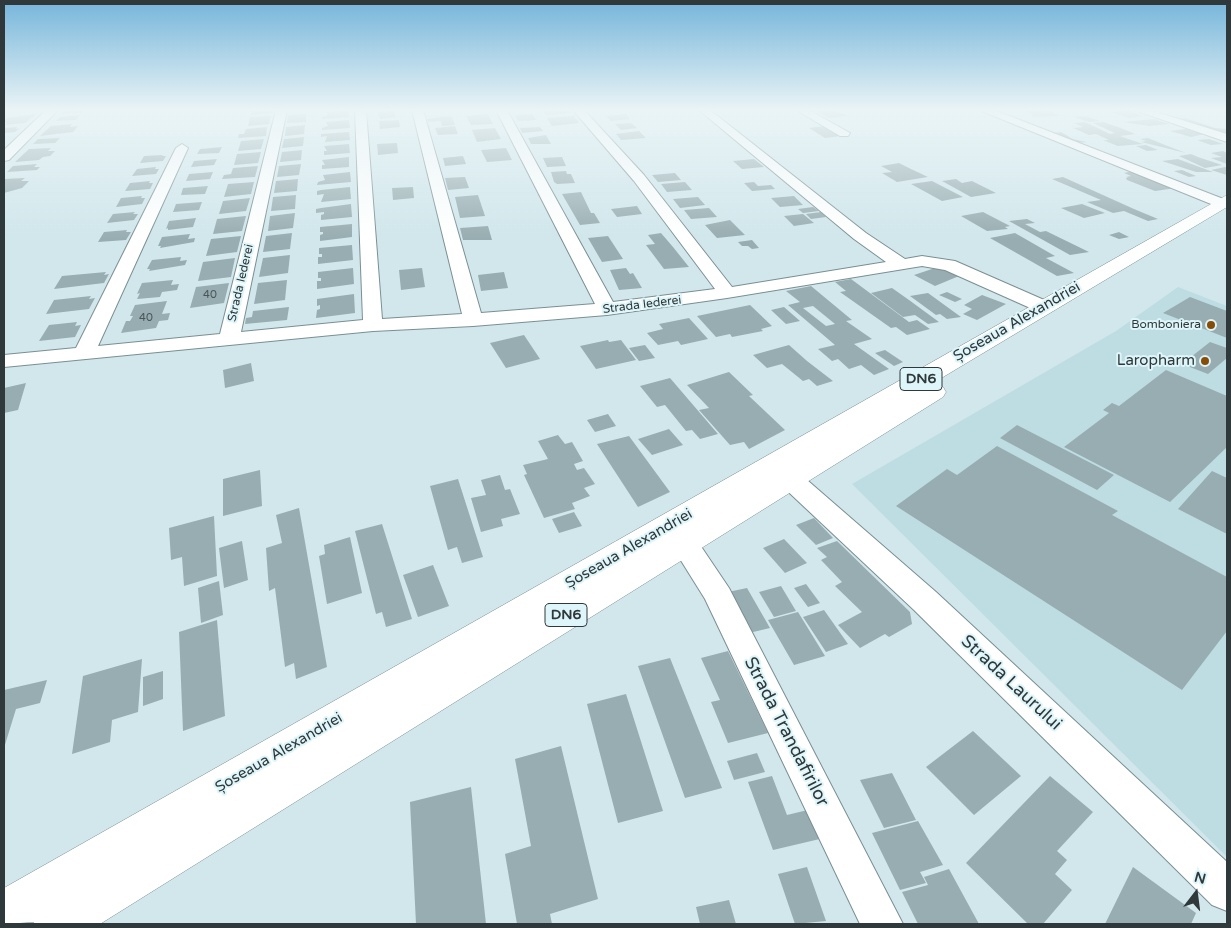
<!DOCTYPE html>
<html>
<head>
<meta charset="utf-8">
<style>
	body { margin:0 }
	#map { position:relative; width:1231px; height:928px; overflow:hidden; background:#d1e7ec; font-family:"Varela Round",sans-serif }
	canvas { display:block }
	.frame { position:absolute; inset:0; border:5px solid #2f383a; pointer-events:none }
	.north { position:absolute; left:1171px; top:868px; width:50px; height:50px; -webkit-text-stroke:4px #def5f9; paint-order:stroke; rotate:15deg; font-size:14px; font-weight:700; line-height:20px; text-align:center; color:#2f383a }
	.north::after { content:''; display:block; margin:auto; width:18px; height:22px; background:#2f383a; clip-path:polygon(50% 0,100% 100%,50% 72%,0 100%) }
</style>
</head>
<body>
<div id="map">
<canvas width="1231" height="928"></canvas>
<div class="frame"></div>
<div class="north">N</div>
</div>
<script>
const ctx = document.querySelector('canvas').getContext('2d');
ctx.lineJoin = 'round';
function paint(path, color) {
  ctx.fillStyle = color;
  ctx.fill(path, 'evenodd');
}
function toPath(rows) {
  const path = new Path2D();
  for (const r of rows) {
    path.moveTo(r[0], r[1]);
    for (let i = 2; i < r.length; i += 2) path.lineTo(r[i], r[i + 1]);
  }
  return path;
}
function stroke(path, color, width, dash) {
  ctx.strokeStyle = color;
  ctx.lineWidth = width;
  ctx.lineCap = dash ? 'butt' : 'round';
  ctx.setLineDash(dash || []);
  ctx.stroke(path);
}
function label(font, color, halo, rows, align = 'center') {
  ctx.font = font + ' "Varela Round",sans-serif';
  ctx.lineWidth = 4;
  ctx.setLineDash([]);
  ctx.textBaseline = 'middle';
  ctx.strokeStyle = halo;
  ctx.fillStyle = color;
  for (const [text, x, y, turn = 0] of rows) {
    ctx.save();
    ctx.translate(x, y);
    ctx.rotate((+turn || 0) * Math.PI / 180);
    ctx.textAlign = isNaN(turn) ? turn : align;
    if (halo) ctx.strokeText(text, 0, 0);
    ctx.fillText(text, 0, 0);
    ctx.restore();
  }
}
paint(toPath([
	[1178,287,1227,306,1227,857,852,484,1116,331]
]), '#bddde3');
paint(toPath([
	[65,110,84,110,81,113,61,114],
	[252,110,272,110,272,113,251,115],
	[348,110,349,117,322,119,323,117,328,115,326,112],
	[394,110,396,117,380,119,378,112],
	[542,110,569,110,572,113,546,115],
	[826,110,835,110,848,116,829,118,816,111],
	[1026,110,1051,110,1059,116,1034,117],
	[1117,110,1128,110,1143,116,1129,118,1111,112,1120,111],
	[36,114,25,123,4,125,7,123,4,123,6,118],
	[306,114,306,122,287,123,288,115],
	[488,114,493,124,471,125,466,116],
	[533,114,536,120,518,121,515,115],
	[626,114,630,119,611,121,606,116],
	[80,115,76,120,56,121,60,117],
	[271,116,269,124,248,126,250,117],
	[448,116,452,117,455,125,442,126,441,121,428,122,427,119],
	[574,116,579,123,552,126,547,118],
	[1085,116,1100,121,1089,122,1074,117],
	[1185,118,1215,128,1227,129,1227,135,1176,119],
	[1154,119,1169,124,1149,126,1123,122],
	[349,120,350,128,322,130,322,128,328,126,326,122],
	[399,120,400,127,380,129,379,121],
	[1085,122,1110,134,1115,133,1093,123,1103,122,1121,128,1135,134,1120,136,1143,144,1118,146,1103,140,1109,140,1096,134,1089,135,1073,128,1083,127,1074,123],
	[631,123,637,128,621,130,615,124],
	[72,124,70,127,78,126,73,132,40,136,51,126],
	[305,125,304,134,285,136,286,127],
	[455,126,458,134,438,135,435,128],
	[825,126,842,136,825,138,809,128],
	[17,127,16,129,20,128,15,132,4,133,4,128],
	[267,127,266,136,238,138,239,134,244,134,246,129],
	[540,127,543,131,522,133,520,128],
	[495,128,501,139,477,142,472,130],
	[1193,128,1209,133,1191,137,1170,131],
	[639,131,646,138,621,140,616,134],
	[349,132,350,140,325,142,327,136,321,137,321,134],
	[1061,132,1073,139,1087,142,1078,143,1053,133],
	[546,135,551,144,531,144,528,138],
	[304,137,303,146,282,148,284,139],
	[60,138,55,143,33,144,38,139],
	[1148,138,1165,145,1186,153,1141,142,1146,141,1140,139],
	[264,139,261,149,238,151,241,141],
	[1209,139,1223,144,1211,145,1197,140],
	[397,143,398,153,378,155,377,144],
	[349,144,350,153,324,155,324,151,327,151,324,146],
	[1146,145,1158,150,1147,151,1136,146],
	[222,147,219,153,197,154,200,149],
	[51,148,48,151,55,151,50,156,43,157,39,160,15,162,29,149],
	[506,148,512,160,487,162,481,150],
	[302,150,301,160,280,162,282,152],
	[1223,151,1227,153,1227,164,1211,158,1222,157,1211,153],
	[261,152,258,163,234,165,237,154],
	[1191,154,1198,157,1222,165,1205,168,1179,156],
	[163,155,162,156,166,156,163,161,140,163,144,156],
	[463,156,466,164,445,166,443,158],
	[349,157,349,167,322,169,322,165,325,165,322,160],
	[562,157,566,166,547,167,543,158],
	[217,159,214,165,191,167,194,161],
	[754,159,764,167,742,169,733,161],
	[1178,159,1213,172,1196,172,1162,161],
	[899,163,911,169,928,177,897,182,882,173,892,172,881,166],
	[37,164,34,167,40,167,37,170,7,172,13,166],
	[301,164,299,175,277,177,279,166],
	[258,166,255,177,222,179,224,175,231,174,233,168],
	[156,167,155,169,159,169,156,174,132,176,137,169],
	[1225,167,1227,168,1227,175,1211,170],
	[1182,170,1196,176,1189,177,1174,171],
	[566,171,567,174,571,174,575,183,557,184,554,182,551,172],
	[1133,171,1176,188,1155,191,1127,180,1126,178,1128,178,1126,177,1131,176,1124,173],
	[213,172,210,179,186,181,189,174],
	[350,172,351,182,317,185,318,182,325,180,323,175],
	[675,173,681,180,658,182,652,175],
	[465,177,469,188,448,190,445,178],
	[1063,177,1134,209,1158,219,1148,221,1124,211,1113,213,1087,202,1101,200,1052,179],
	[25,178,21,181,29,181,22,188,4,193,4,179],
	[298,179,297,191,274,193,276,181],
	[956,179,962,183,972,181,996,193,971,197,942,181],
	[150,181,149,183,153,183,150,189,125,191,130,183],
	[932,181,963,197,942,201,911,184],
	[254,182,251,194,224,197,228,184],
	[685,182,692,190,667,192,661,184],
	[754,182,758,186,771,185,775,189,752,191,744,183],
	[208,186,205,194,181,195,183,188],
	[350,187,351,199,321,202,324,194,317,195,317,191,321,190],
	[413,187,414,198,393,200,392,188],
	[581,192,591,213,594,213,600,223,580,225,562,194],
	[296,195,295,209,271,211,273,197],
	[478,195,485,216,460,218,455,197],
	[142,196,141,198,145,198,142,204,116,207,121,198],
	[794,196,803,205,780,207,771,198],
	[698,197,705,205,680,208,673,199],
	[250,198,246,211,219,214,223,201],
	[202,202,199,210,173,212,176,204],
	[351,204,352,217,321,220,321,215,324,214,324,212,316,213,316,209,321,208],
	[1082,204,1092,208,1105,213,1084,218,1061,208],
	[637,206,642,214,617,217,611,209],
	[813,207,819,211,803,213,798,209],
	[709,208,717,217,691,219,684,210],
	[135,212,133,214,138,214,134,220,107,223,113,214],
	[821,212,826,217,811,219,806,214],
	[983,212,1010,226,1005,227,1008,229,987,231,961,216],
	[295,213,293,228,268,231,270,216],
	[803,214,814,223,794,226,784,216],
	[246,216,242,231,213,234,217,219],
	[196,218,193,227,168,230,168,228,166,229,169,221],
	[1027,219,1035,223,1025,224,1040,232,1046,231,1089,252,1070,255,1009,221],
	[730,220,745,235,717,238,705,225],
	[352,224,352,237,320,241,320,235,323,234,323,232,320,232,320,227],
	[488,226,492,240,463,240,460,228],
	[127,230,126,232,131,232,126,240,98,242,104,232],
	[1119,232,1129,237,1119,239,1109,235],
	[292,233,290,249,263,252,266,236],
	[661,233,673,247,689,267,664,269,646,245,655,244,648,235],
	[1015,233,1055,256,1046,258,1074,273,1057,276,990,238],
	[190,234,188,239,195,238,194,242,160,248,161,246,158,246,162,237],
	[241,236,237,252,206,256,211,239],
	[608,236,623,259,602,262,588,238],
	[752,240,759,248,752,249,748,246,742,246,738,242],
	[352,245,353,260,318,264,318,257,322,257,322,254,319,254,319,248],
	[290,255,288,273,259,277,263,258],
	[181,257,180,261,187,260,185,265,149,271,150,269,147,269,152,260],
	[235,258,231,277,198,281,203,262],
	[938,267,959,276,935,286,914,275],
	[353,268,354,284,317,289,317,281,321,281,321,278,318,278,318,272],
	[422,268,425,287,401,290,399,270],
	[626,268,630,274,633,273,642,288,619,290,610,270],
	[106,272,104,275,109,274,104,283,54,289,62,276],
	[504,272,508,288,481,291,478,275],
	[851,279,909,322,917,320,930,329,907,335,896,327,891,328,840,292,846,291,835,282],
	[173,280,171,285,179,284,177,290,162,292,160,297,137,299,140,293,137,294,142,283],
	[287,280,285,300,254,304,258,283],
	[229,283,224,303,190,308,196,287],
	[811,286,852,320,846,321,872,339,854,344,889,369,874,375,861,365,849,369,838,359,832,361,818,349,835,345,788,305,800,302,786,291],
	[813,306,835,324,826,326,803,308],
	[892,288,909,300,939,322,928,324,915,315,903,317,871,293],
	[947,292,962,299,955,302,939,295],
	[928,293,961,317,947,319,940,314,936,315,910,296],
	[354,294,355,313,316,318,317,310,320,309,320,305,317,306,317,299],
	[982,295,1006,304,977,320,963,314,972,309,964,305],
	[91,296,89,299,95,298,89,309,46,314,54,300],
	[1190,297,1227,311,1227,338,1163,313],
	[167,301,162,314,170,313,168,320,159,321,156,328,121,333,126,321,130,321,133,316,130,316,135,305],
	[750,305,772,326,761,329,763,331,732,337,730,334,716,337,697,316],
	[289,307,287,320,245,324,246,318,252,317,253,311],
	[784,307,800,321,786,324,771,310],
	[689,318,708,339,681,345,678,341,658,345,647,333,663,329,659,324],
	[77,322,75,326,81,325,75,337,39,341,49,325],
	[524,335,540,359,506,368,490,343],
	[608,340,609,342,621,340,636,360,596,369,580,346],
	[1210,342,1227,348,1227,358,1208,374,1182,364],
	[645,345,655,358,639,361,629,348],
	[789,345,807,361,833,381,817,386,809,379,803,381,782,364,767,368,753,355],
	[885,350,903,362,894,366,875,353],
	[251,363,254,381,225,388,223,370],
	[1166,370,1227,396,1227,447,1170,502,1064,447,1109,413,1103,410,1112,403,1119,406],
	[729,372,753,395,749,396,785,430,749,449,744,442,730,445,699,410,709,408,687,385],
	[670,378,718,434,700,439,692,430,686,431,665,405,657,407,640,386],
	[26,383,18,410,4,413,4,388],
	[608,414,616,426,595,432,587,420],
	[1017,425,1114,475,1097,490,1000,438],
	[669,429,683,445,652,455,638,439],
	[558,435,565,444,572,442,583,461,574,464,577,470,584,468,595,484,584,488,590,496,572,503,575,509,544,518,524,475,527,474,523,465,548,459,538,441],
	[629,436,670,492,638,507,597,444],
	[997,446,1118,511,1112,515,1227,577,1227,631,1182,690,896,506,947,469,957,475],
	[260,470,262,506,223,516,223,479],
	[1212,471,1227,478,1227,534,1178,509],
	[500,475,505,490,510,489,520,514,501,519,503,526,481,532,471,498,486,495,481,480],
	[458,479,483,557,462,563,457,547,448,550,430,486],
	[299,508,327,667,296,679,294,663,285,667,275,588,269,591,266,548,282,543,276,515],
	[574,512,582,526,559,533,552,519],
	[214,516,217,576,184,586,182,557,171,560,169,528],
	[814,518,833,538,816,545,796,525],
	[382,524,412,619,386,627,382,612,376,614,355,531],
	[350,537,362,593,327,604,319,556,325,554,324,545],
	[784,539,807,563,785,573,763,548],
	[242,541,248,580,224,588,219,548],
	[837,541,910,612,912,624,889,637,885,634,860,648,838,625,862,612,835,586,842,582,821,560,827,557,817,548],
	[433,565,449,606,418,617,403,575],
	[219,581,223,615,201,623,198,588],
	[806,584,820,603,808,607,794,588],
	[781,586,796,611,774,617,759,592],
	[747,588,770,628,749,633,728,592],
	[824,610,848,644,826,652,803,617],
	[798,612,825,656,794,665,768,620],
	[217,620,225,716,183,731,179,632],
	[728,651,768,733,728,743,711,702,720,700,701,658],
	[670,658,722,788,685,798,638,666],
	[142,659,138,712,112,720,110,742,72,754,83,676],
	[163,671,163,699,143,706,143,677],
	[47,680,40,703,16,709,4,748,4,690],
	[626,694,663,811,618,823,587,704],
	[973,731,1021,776,974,815,926,767],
	[561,746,598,899,550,914,552,924,517,924,505,854,531,846,515,759],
	[757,753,765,772,734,780,727,761],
	[892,773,916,820,884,828,860,780],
	[772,776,787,815,812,809,824,838,773,850,748,782],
	[1050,776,1093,812,1057,851,1067,860,1055,874,1072,890,1043,924,1028,924,966,863],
	[471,787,486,924,416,924,410,802],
	[918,821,943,865,920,872,926,883,900,890,872,833],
	[807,867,826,921,795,924,778,874],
	[1133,867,1196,913,1191,924,1105,924],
	[949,869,979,924,918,924,902,892,928,885,924,877],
	[729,900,736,924,700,924,696,907]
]), '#98adb1');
const minor = toPath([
	[46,110,58,110,9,160,4,161,4,150,46,110],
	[276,110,287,110,241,332,363,320,355,110,366,110,382,319,462,314,412,110,423,110,481,313,595,304,496,110,507,110,613,302,715,289,634,181,573,110,584,110,644,175,732,287,886,262,854,239,699,110,710,110,866,233,905,259,922,256,955,261,1051,303,1053,307,1051,311,1044,313,1037,311,945,270,922,266,727,298,607,315,473,326,373,331,4,367,4,355,76,348,176,148,182,144,188,148,98,346,220,334,276,110],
	[796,110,809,110,850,133,848,136,840,136,796,110],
	[979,110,994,110,1226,200,1227,205,1221,207,1216,206,979,110],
	[1134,110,1150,110,1227,134,1227,142,1134,110],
	[790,470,799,473,936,592,1227,862,1227,911,1212,905,914,610,781,485,777,479,781,473,790,470],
	[684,533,694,536,729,588,903,924,860,924,705,599,670,543,674,536,684,533]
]);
const trunk = toPath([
	[1227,195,1227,207,928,386,943,387,946,392,943,397,100,924,33,924,34,922,4,924,4,888,1227,195]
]);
stroke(minor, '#7a8f93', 2);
stroke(trunk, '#7a8f93', 1);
paint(minor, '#fff');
paint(trunk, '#fff');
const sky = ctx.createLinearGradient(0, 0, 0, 239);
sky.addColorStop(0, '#75b5da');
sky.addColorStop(0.46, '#eaf4f6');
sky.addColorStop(1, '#eaf4f600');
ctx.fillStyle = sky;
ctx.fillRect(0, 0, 1231, 239);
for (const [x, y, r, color] of [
	[1211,325,5,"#884c06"],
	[1205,361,5,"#884c06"]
]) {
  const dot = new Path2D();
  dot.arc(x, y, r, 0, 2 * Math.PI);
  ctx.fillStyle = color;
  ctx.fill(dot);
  stroke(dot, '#def5f9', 2);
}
label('11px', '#495558', null, [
	["40",210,295],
	["40",146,318]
]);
label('12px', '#2f383a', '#def5f9', [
	["Strada Iederei",241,283,-77],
	["Strada Iederei",642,305,-7]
]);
label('12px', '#2f383a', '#def5f9', [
	["Bomboniera",1201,325]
], 'right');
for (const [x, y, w] of [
	[921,379,42],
	[566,615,42]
]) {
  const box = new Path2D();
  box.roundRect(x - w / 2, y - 11.5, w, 23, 4);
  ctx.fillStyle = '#def5f9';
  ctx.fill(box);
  stroke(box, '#2f383a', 1);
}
label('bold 14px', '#2f383a', null, [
	["DN6",921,379],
	["DN6",566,615]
]);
label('15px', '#2f383a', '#def5f9', [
	["Șoseaua Alexandriei",1017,322,-30],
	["Șoseaua Alexandriei",629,549,-30],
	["Șoseaua Alexandriei",279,753,-30]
]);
label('15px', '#2f383a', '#def5f9', [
	["Laropharm",1195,361]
], 'right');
label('18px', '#2f383a', '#def5f9', [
	["Strada Laurului",1011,683,43],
	["Strada Trandafirilor",786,732,63]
]);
</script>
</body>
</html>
